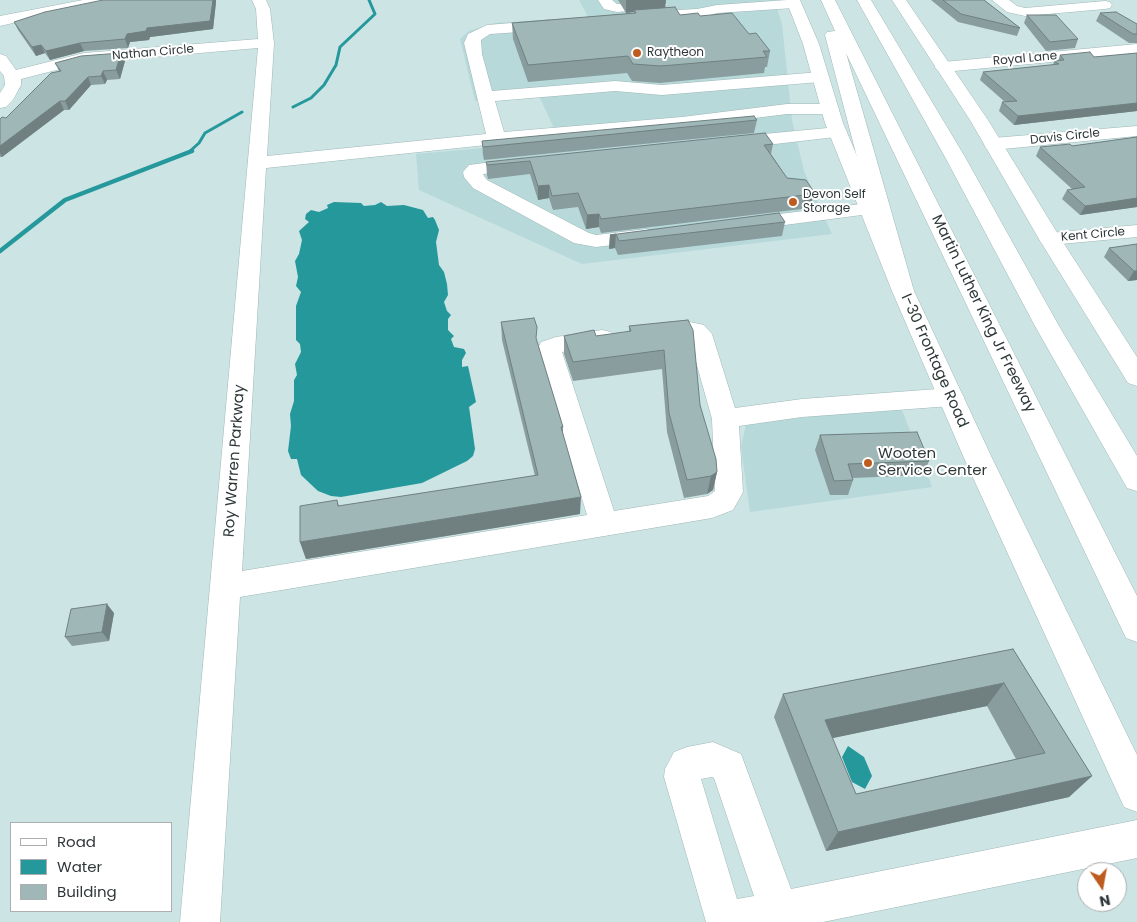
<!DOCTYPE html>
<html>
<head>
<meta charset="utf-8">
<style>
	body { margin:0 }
	#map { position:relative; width:1137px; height:922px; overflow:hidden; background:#cce4e4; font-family:Poppins,sans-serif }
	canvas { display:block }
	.legend { position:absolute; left:10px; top:822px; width:162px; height:90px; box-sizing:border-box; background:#fff; border:1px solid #acafb0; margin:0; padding:6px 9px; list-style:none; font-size:15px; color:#2f3839 }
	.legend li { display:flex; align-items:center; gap:10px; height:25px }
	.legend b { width:25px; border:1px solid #acafb0 }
	.north { position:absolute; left:1077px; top:862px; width:50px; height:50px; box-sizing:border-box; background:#fff; border:1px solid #acafb0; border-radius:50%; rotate:168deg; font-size:14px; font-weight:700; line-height:20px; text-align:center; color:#2f3839 }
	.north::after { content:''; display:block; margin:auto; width:18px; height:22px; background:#bd5c1e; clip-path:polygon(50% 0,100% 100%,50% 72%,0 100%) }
</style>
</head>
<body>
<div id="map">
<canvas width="1137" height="922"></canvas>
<ul class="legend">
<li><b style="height:6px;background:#fff"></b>Road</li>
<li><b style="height:14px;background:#25989c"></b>Water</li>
<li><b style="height:14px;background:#a0b7b8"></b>Building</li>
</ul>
<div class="north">N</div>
</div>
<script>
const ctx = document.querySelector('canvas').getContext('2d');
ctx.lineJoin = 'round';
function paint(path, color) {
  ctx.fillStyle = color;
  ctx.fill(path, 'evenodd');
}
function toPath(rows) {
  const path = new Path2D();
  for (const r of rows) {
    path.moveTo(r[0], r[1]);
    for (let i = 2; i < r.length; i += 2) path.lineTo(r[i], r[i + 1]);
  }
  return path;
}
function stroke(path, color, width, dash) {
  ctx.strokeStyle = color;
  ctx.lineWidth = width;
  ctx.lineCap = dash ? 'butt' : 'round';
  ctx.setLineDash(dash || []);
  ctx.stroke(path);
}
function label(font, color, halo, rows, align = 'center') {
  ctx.font = font + ' Poppins,sans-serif';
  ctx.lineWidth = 4;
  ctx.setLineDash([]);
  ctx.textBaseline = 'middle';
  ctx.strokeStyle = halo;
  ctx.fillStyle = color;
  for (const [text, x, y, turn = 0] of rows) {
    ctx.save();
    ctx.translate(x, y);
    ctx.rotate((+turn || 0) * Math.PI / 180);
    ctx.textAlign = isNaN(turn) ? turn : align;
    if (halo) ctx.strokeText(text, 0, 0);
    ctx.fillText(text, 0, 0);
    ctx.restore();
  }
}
paint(toPath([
	[579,0,774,0,782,24,792,120,804,171,832,234,582,264,419,190,416,154,560,141,539,96,475,101,460,39,469,31,494,23,588,17],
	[902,410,932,487,750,512,741,447,746,424,853,412]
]), '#b7d9da');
paint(toPath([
	[334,202,361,203,364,206,375,205,381,202,387,206,404,205,423,210,428,218,433,217,435,220,439,230,436,242,439,265,444,272,447,284,448,295,444,302,447,311,451,315,448,319,448,330,454,336,451,339,454,347,464,349,466,353,462,360,462,367,468,366,476,402,469,407,475,449,473,456,467,461,422,483,341,497,331,496,318,491,301,475,297,459,291,459,288,451,291,426,290,414,294,401,294,380,297,375,295,364,301,352,300,344,296,340,296,306,301,292,296,286,298,277,295,261,299,254,302,240,299,231,309,222,305,219,306,214,311,210,319,212,328,208,327,205],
	[848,746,864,757,872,776,865,789,852,782,842,757]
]), '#25989c');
stroke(toPath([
	[293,107,311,98,324,85,336,65,340,47,375,14,369,0],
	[189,152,199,143,205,133,242,112]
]), '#25989c', 3);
stroke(toPath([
	[0,251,65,200,192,151]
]), '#25989c', 4.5);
const minor = toPath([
	[83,0,122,0,120,3,115,4,64,11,0,26,0,16,83,0],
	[252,0,266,0,270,9,274,43,267,156,486,134,464,43,468,34,487,25,549,20,554,22,557,25,554,28,549,30,490,34,481,40,482,54,492,91,615,81,662,85,820,72,826,73,828,77,826,81,820,82,662,95,615,91,495,101,504,132,682,117,787,104,830,104,836,105,839,109,836,113,830,114,787,114,682,127,496,144,266,168,242,571,587,515,538,355,538,348,541,342,556,337,602,330,611,332,614,338,611,344,562,352,614,511,708,496,715,491,712,419,689,337,655,340,647,337,643,332,647,327,685,321,704,325,712,334,735,408,802,399,951,388,960,391,964,397,960,403,951,406,802,417,739,426,743,492,733,510,712,518,240,597,220,922,180,922,258,48,84,63,21,79,21,85,13,100,6,107,0,108,0,93,5,85,4,76,0,71,0,54,6,56,16,70,84,53,258,39,256,9,252,0],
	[598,0,612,0,617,4,662,0,667,4,665,7,660,8,617,12,604,9,598,0],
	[787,0,799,1,801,4,799,7,794,8,717,13,697,19,642,22,637,20,634,17,637,14,642,12,697,9,717,5,787,0],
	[992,0,1009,0,1017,6,1025,8,1105,1,1110,2,1112,5,1110,8,1105,9,1025,16,1007,12,992,0],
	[1137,44,1137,54,943,72,937,70,935,67,937,64,943,62,1137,44],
	[1137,126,1137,136,993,150,986,148,984,144,986,140,993,138,1137,126],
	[838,127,844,128,847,132,844,136,732,149,725,147,723,143,725,139,732,137,838,127],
	[523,158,530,160,533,164,530,168,483,174,484,176,487,180,589,233,596,235,646,229,653,231,657,235,653,239,646,241,596,247,574,243,473,188,464,177,463,172,469,165,523,158],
	[870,203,877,205,880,209,877,213,746,230,739,228,736,224,739,220,746,218,870,203],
	[1137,225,1137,237,1050,245,1042,244,1039,239,1042,234,1050,233,1137,225],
	[713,742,741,754,791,889,1137,820,1137,858,823,922,706,922,664,777,665,769,674,752,687,747,713,742],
	[712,777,714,778,754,896,737,899,701,779,712,777]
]);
const major = toPath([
	[786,0,800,0,819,44,843,123,914,291,992,458,1137,755,1137,812,1124,807,964,458,892,291,825,123,803,44,786,0],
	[892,0,906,0,988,120,1061,239,1137,357,1137,386,1128,383,1039,239,970,120,892,0]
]);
const highway = toPath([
	[821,0,835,0,1137,596,1137,642,1126,638,846,53,914,291,911,296,903,298,895,296,892,291,825,35,827,32,835,31,821,0],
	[857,0,871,0,965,157,1059,326,1137,456,1137,491,1127,488,1035,326,945,157,857,0]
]);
stroke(minor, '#a0b7b7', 1);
stroke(major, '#a0b7b7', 1);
stroke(highway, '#a0b7b7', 1);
paint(minor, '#fff');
paint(major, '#fff');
paint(highway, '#fff');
paint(toPath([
	[618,0,666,0,665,7,680,15,700,16,749,34,770,51,767,67,765,67,764,73,660,83,632,81,627,73,528,82,513,39,512,23,634,13,634,12,626,13],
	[931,0,984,0,1020,28,1017,36,958,22],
	[216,2,213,29,150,37,149,40,130,42,128,48,84,51,50,60,45,53,36,56,18,30,14,22],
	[1100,13,1137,24,1137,43,1129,43,1096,21],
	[1027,15,1078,39,1075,48,1046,51,1024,23],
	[1137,53,1137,111,1014,125,999,111,1002,102,1005,102,980,80,983,72,1053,65,1054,61,1058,61,1060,55,1094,57],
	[125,61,120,79,107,80,105,84,91,85,69,110,64,110,2,157,0,157,0,119,6,118,59,71,55,63],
	[757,120,754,133,484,160,483,155,482,141],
	[1137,137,1137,207,1080,215,1062,199,1067,190,1072,189,1036,156,1040,147,1072,146],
	[773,144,771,154,787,178,806,180,811,205,802,209,601,233,599,227,586,229,578,207,553,210,549,198,538,200,530,174,488,179,487,175,486,162],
	[785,222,782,236,618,255,615,248,609,249,610,235],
	[1137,244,1137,280,1128,281,1104,257,1109,248],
	[688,320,700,405,717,472,713,490,707,494,684,498,667,432,662,369,573,381,564,354,564,336,596,336,629,332,629,326],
	[501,322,537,344,563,427,563,434,580,514,306,559,300,542,337,500,339,506,535,476,502,340],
	[820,435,929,461,923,475,853,478,853,480,848,495,830,495,815,450],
	[114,613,109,641,72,646,65,637],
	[1013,649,1092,776,1069,797,826,851,774,717,783,694],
	[987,706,1016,759,856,794,832,738]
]), '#8a9d9e');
paint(toPath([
	[213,0,216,0,216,2,213,29,150,37,149,40,130,42,128,48,125,39,127,34,147,28],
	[626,0,666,0,665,10,634,10,634,12,626,13],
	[80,43,84,51,50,60,46,51],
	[41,45,45,53,36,56,32,47],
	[121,53,125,61,120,79,116,70],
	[103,71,107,80,105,84,101,76],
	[88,77,91,85,69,110,65,101],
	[60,101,64,110,2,157,0,153,0,146],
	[1137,103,1137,111,1014,125,1018,116],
	[549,185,549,198,538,200,538,186],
	[814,192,811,205,802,209,805,195],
	[1137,198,1137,207,1080,215,1085,206],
	[599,214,599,227,586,229,587,215],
	[616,234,615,248,609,249,610,235],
	[1134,271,1137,271,1137,280,1128,281],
	[717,472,713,490,707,494,711,476],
	[581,497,580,514,306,559,300,542],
	[107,604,114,613,109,641,102,632],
	[1004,683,987,706,814,742,825,720],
	[1092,776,1069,797,826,851,838,832]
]), '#708081');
const building = toPath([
	[103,0,213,0,210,21,147,28,146,31,127,34,125,39,80,43,46,51,41,45,32,47,14,22,45,12,103,0],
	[943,0,984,0,1020,28,961,14,943,0],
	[675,7,680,15,698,13,700,16,732,13,749,34,756,33,770,51,763,51,767,57,661,66,633,64,628,56,528,65,512,23,636,13,634,10,675,7],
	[1116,12,1137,24,1137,34,1133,34,1100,13,1116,12],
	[1027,15,1056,15,1078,39,1050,42,1027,15],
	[1090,52,1094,57,1137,53,1137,103,1018,116,1002,102,1017,101,983,72,1059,64,1054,61,1064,60,1060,55,1090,52],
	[121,53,116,70,103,71,101,76,88,77,65,101,60,101,0,146,0,119,2,117,6,118,51,73,61,71,55,63,81,56,121,53],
	[754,116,757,120,483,147,482,141,754,116],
	[765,133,773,144,764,145,787,178,806,180,814,192,805,195,601,219,599,214,587,215,578,193,552,196,549,185,538,186,530,161,487,165,486,162,765,133],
	[1137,137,1137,198,1085,206,1067,190,1085,187,1040,147,1070,144,1072,146,1137,137],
	[779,213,785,222,619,241,616,234,610,235,779,213],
	[1137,244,1137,271,1134,271,1109,248,1137,244],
	[534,318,537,327,536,338,563,427,561,427,581,497,300,542,300,506,337,500,338,506,538,475,501,322,534,318],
	[688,320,693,330,700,405,716,459,717,472,711,476,687,480,669,413,664,350,573,362,564,336,594,330,596,336,631,331,629,326,688,320],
	[917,432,929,461,848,464,853,480,834,481,820,435,917,432],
	[107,604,102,632,65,637,71,609,107,604],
	[1013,649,1092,776,838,832,783,694,1013,649],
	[1004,683,1045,753,856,794,825,720,1004,683]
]);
paint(building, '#a0b7b8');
stroke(building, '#708081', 1);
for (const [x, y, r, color] of [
	[637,53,5,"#bd5c1e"],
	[793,202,5,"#bd5c1e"],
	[868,463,5,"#bd5c1e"]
]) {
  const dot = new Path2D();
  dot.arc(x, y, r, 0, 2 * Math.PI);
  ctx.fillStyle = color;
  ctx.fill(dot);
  stroke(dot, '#fff', 2);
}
label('12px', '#2f3839', '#fff', [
	["Nathan Circle",153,53,-5],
	["Royal Lane",1025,59,-5],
	["Davis Circle",1065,137,-6],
	["Kent Circle",1093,235,-5]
]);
label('12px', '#2f3839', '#fff', [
	["Raytheon",647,53],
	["Devon Self",803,195],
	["Storage",803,209]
], 'left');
label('15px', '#2f3839', '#fff', [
	["Martin Luther King Jr Freeway",983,314,64],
	["I-30 Frontage Road",934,361,66],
	["Roy Warren Parkway",235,461,-86]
]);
label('15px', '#2f3839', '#fff', [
	["Wooten",878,454],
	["Service Center",878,471]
], 'left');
</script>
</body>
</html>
